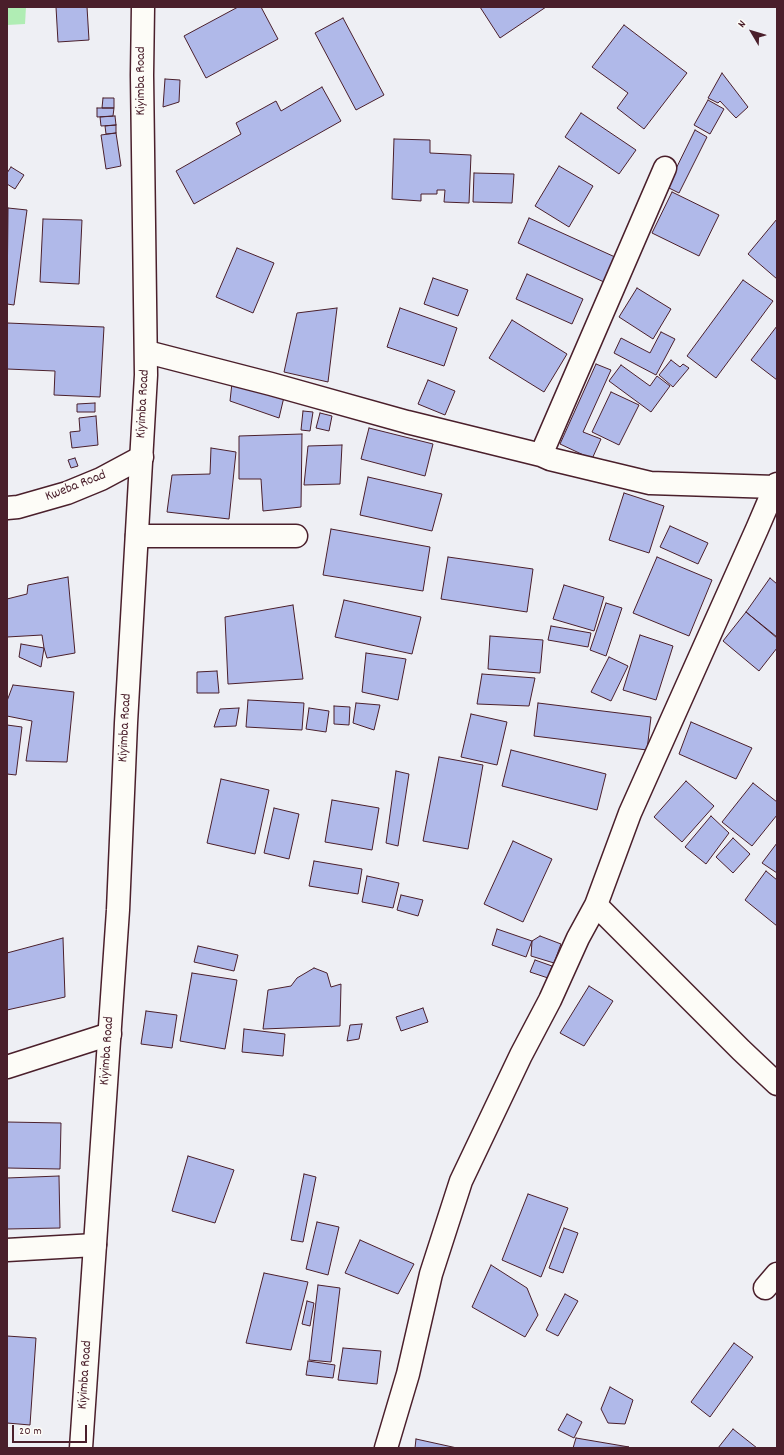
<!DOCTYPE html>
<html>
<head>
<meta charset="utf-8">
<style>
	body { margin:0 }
	#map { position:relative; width:784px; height:1455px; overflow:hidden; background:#eeeff4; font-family:Dekko,sans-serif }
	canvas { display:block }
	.frame { position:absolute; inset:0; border:8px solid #4a1f2b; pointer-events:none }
	.north { position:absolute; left:732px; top:12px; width:40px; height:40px; -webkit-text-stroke:3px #fdfcf7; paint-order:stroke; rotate:308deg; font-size:11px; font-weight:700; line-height:16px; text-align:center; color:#4a1f2b }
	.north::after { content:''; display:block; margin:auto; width:14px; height:18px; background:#4a1f2b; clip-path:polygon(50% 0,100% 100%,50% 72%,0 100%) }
	.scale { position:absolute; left:12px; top:1425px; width:75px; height:18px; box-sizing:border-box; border:2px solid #4a1f2b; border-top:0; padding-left:5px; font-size:12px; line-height:14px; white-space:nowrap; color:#4a1f2b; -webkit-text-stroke:3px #fdfcf7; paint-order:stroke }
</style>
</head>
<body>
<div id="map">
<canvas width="784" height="1455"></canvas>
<div class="frame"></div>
<div class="north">N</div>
<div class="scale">20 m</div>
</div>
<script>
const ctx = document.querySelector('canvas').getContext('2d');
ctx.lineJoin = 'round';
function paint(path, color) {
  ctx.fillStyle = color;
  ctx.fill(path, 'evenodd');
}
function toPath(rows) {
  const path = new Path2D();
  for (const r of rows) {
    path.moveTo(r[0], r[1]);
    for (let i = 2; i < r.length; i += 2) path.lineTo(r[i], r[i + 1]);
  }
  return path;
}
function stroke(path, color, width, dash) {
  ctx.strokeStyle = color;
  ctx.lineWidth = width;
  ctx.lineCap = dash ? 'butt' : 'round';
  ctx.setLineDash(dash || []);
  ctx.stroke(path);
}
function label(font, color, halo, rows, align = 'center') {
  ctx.font = font + ' Dekko,sans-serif';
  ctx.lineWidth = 3;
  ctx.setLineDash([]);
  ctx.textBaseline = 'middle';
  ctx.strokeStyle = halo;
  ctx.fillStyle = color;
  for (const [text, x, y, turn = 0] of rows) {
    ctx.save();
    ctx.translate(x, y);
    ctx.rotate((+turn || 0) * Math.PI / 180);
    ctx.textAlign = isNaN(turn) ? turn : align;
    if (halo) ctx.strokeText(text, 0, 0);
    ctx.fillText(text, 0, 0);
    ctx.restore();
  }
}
paint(toPath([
	[7,7,26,7,25,24,7,25]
]), '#b0edb4');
const building = toPath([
	[56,7,87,7,89,40,58,42,56,7],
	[238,7,261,7,278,39,206,78,184,36,238,7],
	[480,7,546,7,500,38,480,7],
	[343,18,384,95,356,110,315,33,343,18],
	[624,25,687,73,644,129,617,108,628,93,592,67,624,25],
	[722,73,748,107,736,118,720,101,718,103,708,98,722,73],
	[165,79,180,80,179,102,163,107,165,79],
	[322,87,341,121,194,204,176,171,241,134,236,123,276,101,281,111,322,87],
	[103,98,114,98,114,108,102,108,103,98],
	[708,100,724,109,710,134,694,125,708,100],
	[97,108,114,108,113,116,97,117,97,108],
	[581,113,636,150,619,174,565,137,581,113],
	[115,116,116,125,101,126,100,117,115,116],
	[116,125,116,133,106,134,105,126,116,125],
	[695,130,707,137,679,193,667,187,695,130],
	[116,133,121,166,106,169,101,135,116,133],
	[394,139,430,140,430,153,471,155,469,203,444,202,445,190,437,190,437,194,421,194,421,201,392,199,394,139],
	[559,166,593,186,569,227,535,206,559,166],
	[11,167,24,175,15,189,7,184,7,173,11,167],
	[474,173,514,174,512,203,473,202,474,173],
	[672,192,719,215,699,256,652,233,672,192],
	[8,208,27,210,14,305,7,304,8,208],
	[529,218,615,257,604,282,518,243,529,218],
	[43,219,82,220,79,284,40,282,43,219],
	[777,219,777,279,748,254,777,219],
	[237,248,274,263,253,313,216,297,237,248],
	[527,274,583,299,572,324,516,299,527,274],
	[433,278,468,290,458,316,424,304,433,278],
	[743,280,773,301,716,378,687,356,743,280],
	[637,288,671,309,653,339,619,317,637,288],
	[337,308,328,382,284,372,297,313,337,308],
	[400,308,457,328,444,366,387,347,400,308],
	[512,320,567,354,544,392,489,358,512,320],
	[7,323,104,327,100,397,54,395,55,371,7,369,7,323],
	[777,326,777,380,751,360,777,326],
	[661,332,675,339,656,375,614,353,621,338,650,353,661,332],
	[671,360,680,367,683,364,689,368,673,387,659,375,671,360],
	[596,364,611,370,583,432,601,439,592,459,560,444,596,364],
	[621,365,650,386,657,376,670,386,651,412,609,381,621,365],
	[428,380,455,391,445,415,418,404,428,380],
	[232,383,284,397,279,418,230,401,232,383],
	[611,392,639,405,619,445,592,432,611,392],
	[95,403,95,412,77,412,77,404,95,403],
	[303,411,313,412,310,431,301,430,303,411],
	[320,413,332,416,329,431,316,428,320,413],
	[96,416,98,445,72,448,70,432,80,431,79,418,96,416],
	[369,428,433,444,425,476,361,459,369,428],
	[302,434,301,507,263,511,261,479,239,479,239,436,302,434],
	[342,445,340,484,304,485,308,446,342,445],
	[211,448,236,452,229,519,167,512,172,475,210,474,211,448],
	[75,458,78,466,71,468,68,460,75,458],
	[368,477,442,494,432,531,360,515,368,477],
	[624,493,664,506,649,553,609,540,624,493],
	[670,526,708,543,698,564,660,547,670,526],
	[331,529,430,547,423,591,323,575,331,529],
	[448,557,533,569,527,612,441,599,448,557],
	[657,557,712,580,689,636,633,613,657,557],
	[68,577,75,653,47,658,44,648,42,635,7,637,7,599,27,594,28,585,68,577],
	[770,578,777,584,777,637,746,612,770,578],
	[564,585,604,597,594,631,553,619,564,585],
	[344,600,421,617,412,654,335,637,344,600],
	[606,603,622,608,606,656,590,650,606,603],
	[293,605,303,679,228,684,225,617,293,605],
	[746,612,777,638,777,648,759,671,723,641,746,612],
	[551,626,591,633,588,647,548,640,551,626],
	[640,635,673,646,656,700,623,690,640,635],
	[490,636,543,640,540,673,488,669,490,636],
	[21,644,44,648,41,667,19,657,21,644],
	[366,653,406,659,398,700,362,692,366,653],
	[609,657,628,666,611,701,591,692,609,657],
	[217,671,219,693,197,693,197,672,217,671],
	[482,674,535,678,529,706,477,704,482,674],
	[13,685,74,692,67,762,26,761,32,721,7,716,7,701,13,685],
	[248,700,304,703,302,730,246,727,248,700],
	[356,703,380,705,374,730,353,723,356,703],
	[538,703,651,717,647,750,534,736,538,703],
	[334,706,350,707,349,725,334,724,334,706],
	[239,708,236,726,214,727,220,709,239,708],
	[309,708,329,711,326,732,306,729,309,708],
	[471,714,507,722,497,765,461,757,471,714],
	[691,722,752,748,736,779,679,754,691,722],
	[7,725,22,727,16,775,7,774,7,725],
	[511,750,606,774,597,810,502,786,511,750],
	[439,757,483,765,468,849,423,841,439,757],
	[396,771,409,774,398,846,386,843,396,771],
	[221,779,269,790,255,854,207,843,221,779],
	[686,781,714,806,682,842,654,817,686,781],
	[753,783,777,802,777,815,752,846,722,822,753,783],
	[332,800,379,808,372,850,325,842,332,800],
	[274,808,299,814,289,859,264,853,274,808],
	[711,816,729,833,706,864,685,847,711,816],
	[733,838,750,854,733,873,716,857,733,838],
	[513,841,552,859,523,922,484,904,513,841],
	[777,843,777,873,762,863,777,843],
	[314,861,362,869,358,894,309,886,314,861],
	[766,871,777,880,777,926,745,900,766,871],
	[367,876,399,883,393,908,362,902,367,876],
	[401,895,423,900,418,916,397,910,401,895],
	[497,929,532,941,526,957,492,945,497,929],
	[540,936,561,944,554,963,531,956,532,941,540,936],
	[63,938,65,997,7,1010,7,953,63,938],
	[198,946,238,955,234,971,194,962,198,946],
	[535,960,552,966,548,978,530,972,535,960],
	[314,968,327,973,331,987,341,984,340,1026,263,1029,268,990,291,986,297,978,314,968],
	[192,973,237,980,225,1049,180,1041,192,973],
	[589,986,613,1001,584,1046,560,1033,589,986],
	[423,1008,428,1022,401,1031,396,1017,423,1008],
	[146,1011,177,1015,172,1048,141,1044,146,1011],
	[362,1024,359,1039,347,1041,350,1025,362,1024],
	[244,1029,285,1034,283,1056,242,1052,244,1029],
	[7,1122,61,1123,60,1169,7,1168,7,1122],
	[188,1156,234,1170,215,1223,172,1211,188,1156],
	[304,1174,316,1177,303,1242,291,1240,304,1174],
	[59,1176,60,1228,7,1229,7,1178,59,1176],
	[528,1194,568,1208,541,1277,502,1260,528,1194],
	[317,1222,339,1227,328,1275,306,1269,317,1222],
	[564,1228,578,1233,563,1273,549,1268,564,1228],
	[360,1240,414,1264,398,1294,345,1273,360,1240],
	[491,1265,527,1288,538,1315,525,1337,472,1307,491,1265],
	[264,1273,308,1282,291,1350,246,1343,264,1273],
	[318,1285,340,1288,331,1362,309,1360,318,1285],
	[565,1294,578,1301,558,1336,546,1330,565,1294],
	[307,1301,314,1303,310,1326,302,1324,307,1301],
	[7,1336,36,1338,30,1425,7,1423,7,1336],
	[734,1343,753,1357,710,1417,691,1402,734,1343],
	[343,1348,381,1351,377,1384,338,1380,343,1348],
	[308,1361,335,1365,333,1378,306,1375,308,1361],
	[610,1387,633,1400,625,1424,608,1423,601,1409,610,1387],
	[567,1414,582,1422,574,1438,558,1430,567,1414],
	[733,1429,757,1448,718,1448,733,1429],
	[576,1438,629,1447,573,1448,576,1438],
	[416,1439,457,1448,415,1448,416,1439]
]);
paint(building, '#b0b9e9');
stroke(building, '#4a1f2b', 1);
const minor = toPath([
	[665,168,541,455,550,459,650,483,775,487,777,488],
	[147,352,271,384,407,422,541,455],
	[7,508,18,507,67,493,101,479,142,457],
	[137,536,296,536],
	[596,905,741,1050,777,1084],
	[7,1067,110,1034],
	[7,1250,95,1245],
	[765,1288,777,1274],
	[386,1448,408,1374,431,1274,461,1181,521,1055,550,1000,578,938,596,905,630,813,757,529,775,487,777,484]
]);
const tertiary = toPath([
	[81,1448,118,910,126,723,146,375,142,75,143,7]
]);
stroke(minor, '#4a1f2b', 25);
stroke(tertiary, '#4a1f2b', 25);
stroke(minor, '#fdfcf7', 22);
stroke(tertiary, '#fdfcf7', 22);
label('14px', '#4a1f2b', '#fdfcf7', [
	["Kiyimba Road",142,81,-90],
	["Kiyimba Road",144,404,-87],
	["Kweba Road",76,487,-21],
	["Kiyimba Road",126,728,-87],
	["Kiyimba Road",108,1051,-86],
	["Kiyimba Road",86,1375,-86]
]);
</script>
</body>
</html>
